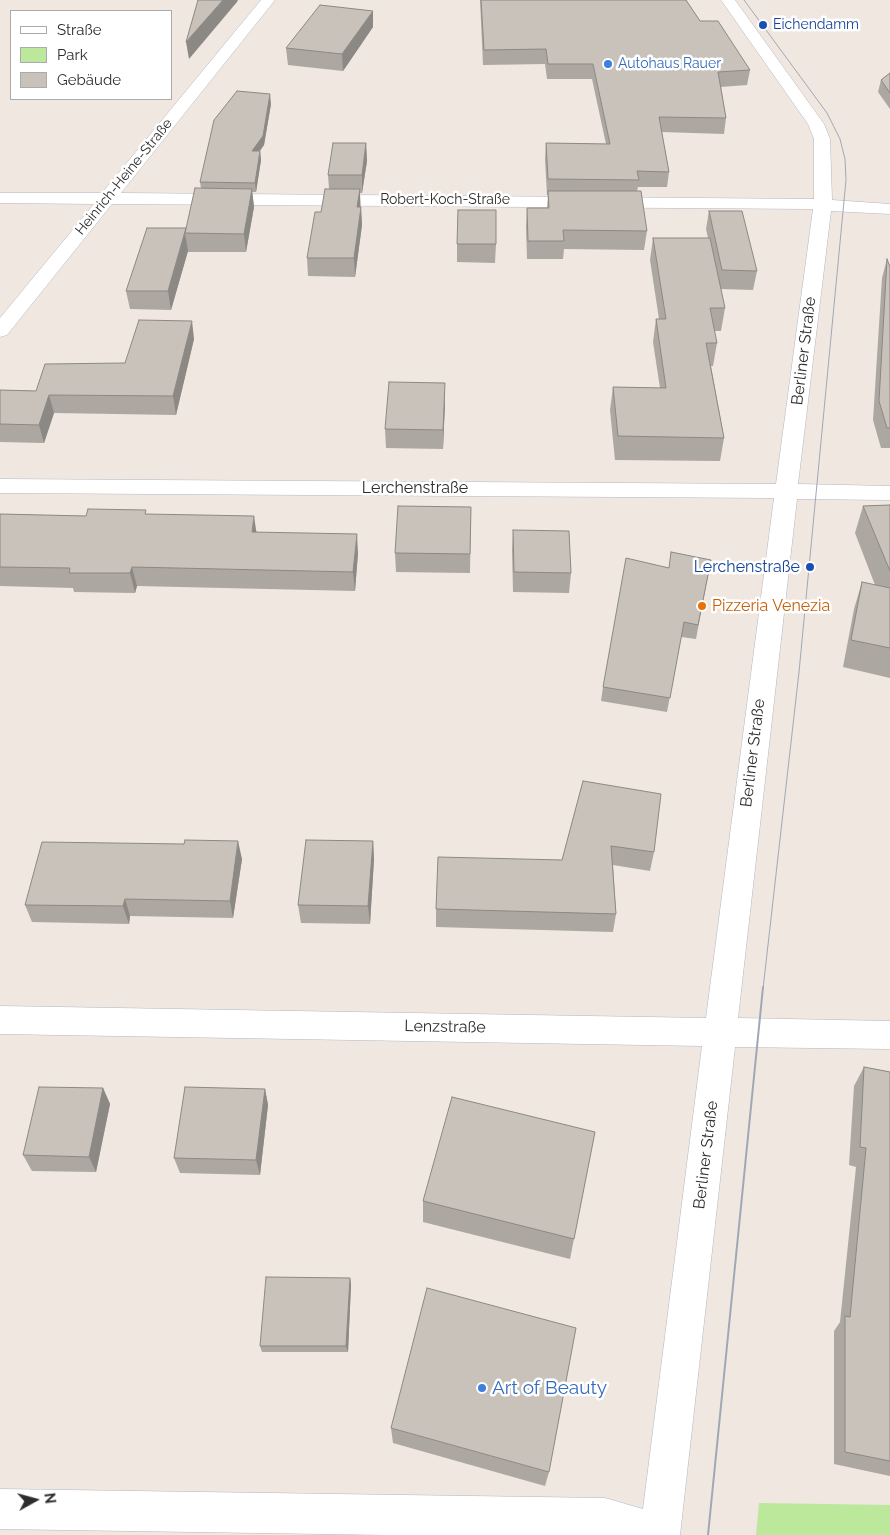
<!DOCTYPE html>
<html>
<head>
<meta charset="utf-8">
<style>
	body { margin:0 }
	#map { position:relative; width:890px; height:1535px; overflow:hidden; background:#efe7e0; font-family:Raleway,sans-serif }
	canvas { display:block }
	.legend { position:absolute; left:10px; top:10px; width:162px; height:90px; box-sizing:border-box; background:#fff; border:1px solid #ababab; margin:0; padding:6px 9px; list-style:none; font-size:15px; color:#2d2d2d }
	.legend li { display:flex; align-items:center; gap:10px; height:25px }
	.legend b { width:25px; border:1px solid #ababab }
	.north { position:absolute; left:10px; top:1475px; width:50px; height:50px; -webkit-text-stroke:4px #fff; paint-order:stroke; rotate:83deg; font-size:14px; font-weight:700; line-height:20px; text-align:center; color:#2d2d2d }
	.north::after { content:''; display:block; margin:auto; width:18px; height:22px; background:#2d2d2d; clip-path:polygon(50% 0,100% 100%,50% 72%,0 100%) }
</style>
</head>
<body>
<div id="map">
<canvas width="890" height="1535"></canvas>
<ul class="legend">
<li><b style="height:6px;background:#fff"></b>Straße</li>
<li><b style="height:14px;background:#bbe89a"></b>Park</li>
<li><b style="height:14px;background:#c8c2bb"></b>Gebäude</li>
</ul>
<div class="north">N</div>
</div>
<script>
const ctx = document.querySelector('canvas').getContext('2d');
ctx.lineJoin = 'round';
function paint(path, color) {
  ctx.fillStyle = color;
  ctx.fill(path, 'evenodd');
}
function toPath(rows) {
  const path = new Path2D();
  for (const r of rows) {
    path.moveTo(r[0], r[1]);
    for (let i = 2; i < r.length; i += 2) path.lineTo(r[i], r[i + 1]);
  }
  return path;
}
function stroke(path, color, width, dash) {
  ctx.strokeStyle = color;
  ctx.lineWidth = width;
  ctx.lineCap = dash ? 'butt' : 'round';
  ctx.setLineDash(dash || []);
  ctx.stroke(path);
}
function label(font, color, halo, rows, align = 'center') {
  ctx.font = font + ' Raleway,sans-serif';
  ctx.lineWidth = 5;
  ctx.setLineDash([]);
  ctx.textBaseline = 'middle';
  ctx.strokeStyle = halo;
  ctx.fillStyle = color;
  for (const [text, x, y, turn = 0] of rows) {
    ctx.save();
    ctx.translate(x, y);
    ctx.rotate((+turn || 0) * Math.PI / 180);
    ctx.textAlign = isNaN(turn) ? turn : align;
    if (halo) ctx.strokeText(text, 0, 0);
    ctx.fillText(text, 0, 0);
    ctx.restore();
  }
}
paint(toPath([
	[759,1503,890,1505,890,1535,756,1535]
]), '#bbe89a');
const minor = toPath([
	[261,0,275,0,121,193,814,199,814,139,808,124,721,0,735,0,824,124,830,139,832,200,890,204,890,214,831,211,798,484,890,486,890,500,797,499,738,1018,890,1021,890,1049,735,1047,680,1535,386,1535,0,1529,0,1489,605,1498,643,1509,702,1046,0,1034,0,1006,706,1018,774,498,0,493,0,479,776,484,813,209,112,204,7,335,0,337,0,318,94,204,0,203,0,193,102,193,261,0]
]);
stroke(minor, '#b3b7c1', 1);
paint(minor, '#fff');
stroke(toPath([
	[744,0,827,113,840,139,845,159,846,180,799,672,763,989]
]), '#a1a7b8', 1);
stroke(toPath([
	[708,1535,763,987]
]), '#a1a7b8', 2);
paint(toPath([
	[480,0,686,0,700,21,750,70,747,85,721,87,726,118,724,134,662,132,669,172,667,187,638,187,637,191,647,231,644,250,564,249,563,259,527,259,526,227,527,208,547,208,548,195,547,195,545,159,546,143,606,144,592,79,547,79,545,64,483,65],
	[373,11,373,27,343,71,288,65,286,48],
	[890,73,890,109,878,92,881,80],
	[271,104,264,145,260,151,261,160,256,192,252,192,254,207,246,252,188,252,188,251,171,310,130,309,126,291,186,228,201,188,200,182],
	[366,143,367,161,362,193,360,193,362,225,355,277,308,276,307,258,329,189,328,175],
	[709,211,757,271,753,290,721,289,725,308,721,331,714,331,717,343,713,366,711,366,724,438,720,461,615,460,610,410,613,387,660,388,653,342,656,319,659,319,650,260,653,238,708,238,706,229],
	[457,244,496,244,495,263,457,262],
	[887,259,890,267,890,448,881,448,873,420,882,278],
	[194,339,176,415,54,413,44,443,0,442,0,390,36,391,125,363],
	[445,402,443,449,386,448,385,429],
	[890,505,890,678,843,667,854,609,862,582,875,585,855,533,863,506],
	[471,507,470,573,396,572,395,553],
	[0,514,86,516,147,514,257,532,358,553,355,591,137,586,135,593,74,592,73,588,0,586],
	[513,530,571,573,569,593,513,592,512,550],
	[711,560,696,639,681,637,667,712,601,701,603,687,668,568],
	[583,781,654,852,650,871,613,865,616,914,613,932,436,927,436,909,562,860],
	[373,841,374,859,370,924,301,923,298,905],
	[184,844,242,859,233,918,130,916,129,924,32,922,25,905],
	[864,1067,890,1072,890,1476,834,1464,834,1331,840,1322,856,1167,849,1165,854,1086],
	[103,1088,110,1104,96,1172,32,1171,23,1155],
	[265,1089,268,1105,260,1175,180,1173,174,1158],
	[595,1132,570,1259,423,1222,423,1201],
	[350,1278,351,1285,348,1352,262,1352,260,1346],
	[391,1428,549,1472,545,1486,393,1443]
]), '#aca7a1');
paint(toPath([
	[223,0,238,0,237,2,189,59,186,42],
	[373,11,373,27,343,71,342,54],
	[270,94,271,104,264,145,253,160,252,151],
	[366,143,367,161,362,193,362,175],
	[260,151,261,160,256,192,255,183],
	[252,189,254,207,246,252,244,234],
	[360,189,360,208,357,207],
	[361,207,362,225,355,277,354,258],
	[186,228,185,233,188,251,171,310,168,291],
	[192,321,194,339,176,415,173,396],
	[445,383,445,402,443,449,443,430],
	[49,395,54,413,44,443,39,425],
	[254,516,257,536,252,532],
	[357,534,358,553,355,591,353,572],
	[132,567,137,586,135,593,130,573],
	[238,841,242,859,233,918,230,901],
	[373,841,374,859,370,924,368,906],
	[125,899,130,916,129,924,123,906],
	[103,1088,110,1104,96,1172,89,1157],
	[265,1089,268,1105,260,1175,256,1160],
	[350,1278,351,1285,348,1352,346,1346]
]), '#8c8883');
const building = toPath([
	[198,0,223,0,186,42,198,0],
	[481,0,686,0,700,21,718,21,750,70,718,72,726,118,659,117,669,172,637,171,639,180,548,179,546,143,610,144,593,64,548,64,546,49,484,50,481,0],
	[320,5,373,11,342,54,286,48,320,5],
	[890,73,890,93,881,80,890,73],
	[237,91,270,94,263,136,252,151,260,151,255,183,200,182,214,120,237,91],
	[333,143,366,143,362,175,328,175,333,143],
	[195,188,252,189,244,234,185,233,195,188],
	[325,189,360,189,357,207,361,207,354,258,307,258,315,212,321,212,325,189],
	[548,191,641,191,647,231,563,230,564,241,528,241,527,208,549,208,548,191],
	[458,210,496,210,496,244,457,244,458,210],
	[709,211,742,211,757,271,722,270,709,211],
	[147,228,186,228,168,291,126,291,147,228],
	[653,238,710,238,725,308,710,308,717,343,706,343,724,438,618,436,613,387,666,388,656,319,666,319,653,238],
	[887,259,890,267,890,428,887,428,879,401,887,259],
	[139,320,192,321,173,396,49,395,39,425,0,424,0,390,36,391,45,364,125,363,139,320],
	[389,382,445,383,443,430,385,429,389,382],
	[890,505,890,571,863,506,890,505],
	[398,506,471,507,470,554,395,553,398,506],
	[88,509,146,510,145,514,254,516,252,532,357,534,353,572,132,567,130,573,69,573,70,568,0,567,0,514,86,516,88,509],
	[513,530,569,531,571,573,514,572,513,530],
	[671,552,711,560,698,625,684,622,670,698,603,687,626,558,669,568,671,552],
	[862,582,890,588,890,648,851,640,862,582],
	[583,781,661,794,654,852,611,846,616,914,436,909,438,857,562,860,583,781],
	[185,840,238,841,230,901,125,899,123,906,25,905,42,842,184,844,185,840],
	[306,840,373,841,368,906,298,905,306,840],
	[864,1067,890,1072,890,1461,845,1452,845,1316,850,1317,866,1148,860,1147,864,1067],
	[39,1087,103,1088,89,1157,23,1155,39,1087],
	[185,1087,265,1089,256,1160,174,1158,185,1087],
	[452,1097,595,1132,574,1239,423,1201,452,1097],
	[266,1277,350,1278,346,1346,260,1346,266,1277],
	[427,1288,576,1328,549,1472,391,1428,427,1288]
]);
paint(building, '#c8c2bb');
stroke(building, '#8c8883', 1);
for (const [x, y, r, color] of [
	[763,25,5,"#1a4fb4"],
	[608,64,5,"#3f7fe0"],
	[810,567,5,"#1a4fb4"],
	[702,606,5,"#e8710a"],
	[482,1388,5,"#3f7fe0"]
]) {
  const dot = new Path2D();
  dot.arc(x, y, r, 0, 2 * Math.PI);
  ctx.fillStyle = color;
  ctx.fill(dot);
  stroke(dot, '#fff', 2);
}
label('14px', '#164399', '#fff', [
	["Eichendamm",773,25]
], 'left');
label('14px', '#366cbe', '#fff', [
	["Autohaus Rauer",618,64]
], 'left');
label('14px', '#2d2d2d', '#fff', [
	["Heinrich-Heine-Straße",124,177,-51],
	["Robert-Koch-Straße",445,200]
]);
label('16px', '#2d2d2d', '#fff', [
	["Berliner Straße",804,351,-83],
	["Lerchenstraße",415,488],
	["Berliner Straße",753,753,-83],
	["Lenzstraße",445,1027,1],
	["Berliner Straße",706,1155,-83]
]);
label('16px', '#164399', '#fff', [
	["Lerchenstraße",800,567]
], 'right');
label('16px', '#c56008', '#fff', [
	["Pizzeria Venezia",712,606]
], 'left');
label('19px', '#366cbe', '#fff', [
	["Art of Beauty",492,1388]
], 'left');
</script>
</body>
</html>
